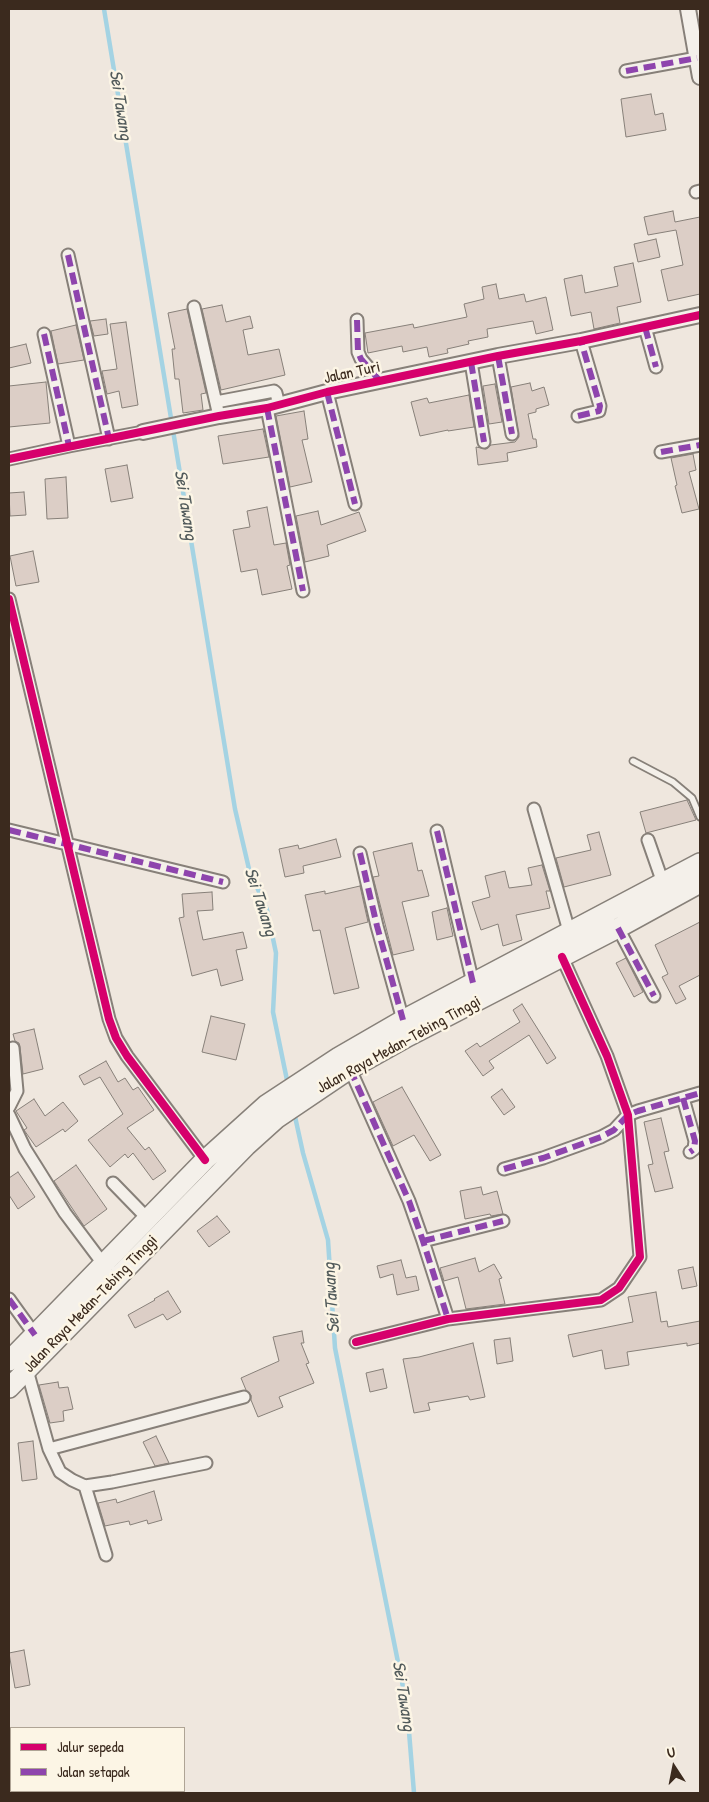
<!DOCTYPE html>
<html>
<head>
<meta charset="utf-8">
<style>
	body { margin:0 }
	#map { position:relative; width:709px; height:1802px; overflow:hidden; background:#efe7de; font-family:"Patrick Hand",sans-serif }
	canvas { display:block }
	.frame { position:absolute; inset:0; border:10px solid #3b2a1e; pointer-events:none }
	.legend { position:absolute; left:10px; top:1727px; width:175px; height:65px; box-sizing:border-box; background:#fcf5e5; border:1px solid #afa495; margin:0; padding:6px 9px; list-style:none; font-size:15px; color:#3b2a1e }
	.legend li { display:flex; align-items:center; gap:10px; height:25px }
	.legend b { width:25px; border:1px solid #afa495 }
	.north { position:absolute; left:649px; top:1742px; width:50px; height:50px; -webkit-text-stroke:4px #fcf5e5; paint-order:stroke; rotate:349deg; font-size:14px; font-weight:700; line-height:20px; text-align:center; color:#3b2a1e }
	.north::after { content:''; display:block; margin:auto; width:18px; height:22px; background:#3b2a1e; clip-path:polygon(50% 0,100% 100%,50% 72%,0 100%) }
</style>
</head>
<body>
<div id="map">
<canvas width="709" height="1802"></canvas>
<div class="frame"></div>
<ul class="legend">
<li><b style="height:6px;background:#d6006c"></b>Jalur sepeda</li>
<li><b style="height:6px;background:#8e44ad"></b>Jalan setapak</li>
</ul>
<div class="north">U</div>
</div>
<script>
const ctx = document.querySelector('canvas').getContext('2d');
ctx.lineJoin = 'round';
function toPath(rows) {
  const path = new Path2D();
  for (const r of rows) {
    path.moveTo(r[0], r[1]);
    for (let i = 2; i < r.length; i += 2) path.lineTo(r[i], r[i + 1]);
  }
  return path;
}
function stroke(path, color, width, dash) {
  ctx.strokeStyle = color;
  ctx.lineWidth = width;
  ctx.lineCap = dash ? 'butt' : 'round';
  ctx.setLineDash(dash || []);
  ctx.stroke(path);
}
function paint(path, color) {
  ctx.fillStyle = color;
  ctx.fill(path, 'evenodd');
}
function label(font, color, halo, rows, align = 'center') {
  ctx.font = font + ' "Patrick Hand",sans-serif';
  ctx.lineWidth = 5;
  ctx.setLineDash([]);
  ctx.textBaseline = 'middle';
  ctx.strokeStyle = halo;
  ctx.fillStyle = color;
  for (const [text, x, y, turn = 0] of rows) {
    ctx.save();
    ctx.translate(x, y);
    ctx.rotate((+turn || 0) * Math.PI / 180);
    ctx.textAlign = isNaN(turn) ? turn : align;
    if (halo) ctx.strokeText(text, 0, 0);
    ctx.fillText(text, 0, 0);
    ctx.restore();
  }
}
stroke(toPath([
	[104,9,235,809,249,869,267,910,276,953,273,1012,288,1085],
	[294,1112,303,1153,328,1240,335,1348,407,1707,414,1793]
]), '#a4d3e3', 4.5);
const building = toPath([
	[651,94,655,115,663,113,666,130,626,137,621,99,651,94],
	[673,211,675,222,700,217,700,294,668,301,661,270,683,265,676,230,648,235,644,217,673,211],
	[656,239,660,257,638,262,634,244,656,239],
	[633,263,641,302,617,307,620,323,594,329,591,312,571,316,564,279,582,275,585,293,618,286,614,267,633,263],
	[496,284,499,299,524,294,526,302,546,297,553,330,536,334,533,321,487,329,488,337,468,341,469,344,447,349,448,353,429,357,427,347,403,352,402,346,368,353,365,333,413,324,414,328,467,317,464,304,484,299,482,287,496,284],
	[222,305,226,322,250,316,253,328,243,330,248,355,279,349,285,375,221,390,202,309,222,305],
	[187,309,206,393,201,394,203,410,183,413,179,379,175,379,172,349,175,349,168,313,187,309],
	[106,319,108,334,94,336,90,321,106,319],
	[126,322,138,405,122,408,119,391,107,394,102,371,117,369,110,324,126,322],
	[76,325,84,360,58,364,51,331,76,325],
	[26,344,31,363,9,368,9,348,26,344],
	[46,382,50,423,9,427,9,386,46,382],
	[530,383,532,391,544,387,549,405,536,409,536,412,528,414,533,439,536,439,537,447,507,453,508,461,478,465,476,447,486,449,491,445,515,442,519,437,511,387,530,383],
	[495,384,502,422,489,424,483,386,495,384],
	[469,395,474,427,448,431,448,430,420,436,411,402,427,398,429,403,469,395],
	[304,411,308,439,302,440,312,482,290,487,276,416,304,411],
	[263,429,269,457,223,464,218,436,263,429],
	[693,454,696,470,689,472,699,509,682,513,675,486,677,485,671,458,693,454],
	[127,465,133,498,111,502,105,469,127,465],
	[66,477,68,518,47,519,45,479,66,477],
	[24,492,26,515,10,516,9,493,24,492],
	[267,507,274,545,286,543,290,565,287,566,292,589,262,595,257,569,241,572,233,530,250,527,247,511,267,507],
	[318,511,321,525,359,512,366,531,327,545,329,556,305,562,296,516,318,511],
	[33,551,39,582,16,586,10,556,33,551],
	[687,800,696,820,646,833,640,812,687,800],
	[599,832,611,875,564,887,556,858,591,850,587,835,599,832],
	[336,839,341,857,303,866,304,873,285,877,279,849,298,845,299,849,336,839],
	[412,843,418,871,422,870,429,896,402,902,414,950,393,955,373,877,379,876,373,852,412,843],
	[542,865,550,891,546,891,550,908,516,915,522,940,503,946,498,924,481,930,472,902,490,897,485,876,505,871,509,888,532,885,528,868,542,865],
	[360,886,368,922,345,928,359,988,334,994,320,930,313,931,305,895,325,891,325,894,360,886],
	[212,892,213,910,197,911,203,940,243,932,247,948,236,950,243,980,221,986,217,969,192,976,179,918,184,917,182,894,212,892],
	[447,908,453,936,437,940,432,912,447,908],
	[700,922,700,975,679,986,686,999,676,1004,662,977,668,974,655,945,700,922],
	[626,958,643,992,634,997,616,963,626,958],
	[522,1004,556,1058,547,1064,529,1035,489,1061,494,1068,483,1076,465,1051,477,1043,480,1047,520,1022,513,1010,522,1004],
	[211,1016,245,1024,236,1060,202,1052,211,1016],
	[34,1029,43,1069,23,1074,20,1047,19,1043,15,1041,13,1034,34,1029],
	[106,1061,118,1082,125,1078,133,1090,138,1087,154,1110,127,1128,145,1150,149,1147,166,1171,153,1180,133,1153,128,1158,125,1154,110,1167,88,1140,123,1114,100,1077,84,1085,79,1076,106,1061],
	[402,1087,441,1155,430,1161,414,1135,393,1146,373,1102,402,1087],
	[502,1089,515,1107,504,1115,491,1097,502,1089],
	[34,1099,45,1116,63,1102,78,1121,65,1132,63,1129,36,1147,24,1130,27,1128,16,1111,34,1099],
	[661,1118,669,1151,664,1152,673,1188,655,1192,648,1165,653,1164,644,1122,661,1118],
	[76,1165,107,1209,84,1226,54,1181,76,1165],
	[18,1172,35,1197,18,1209,9,1195,9,1178,18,1172],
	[481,1187,483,1195,497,1191,503,1214,491,1216,490,1214,465,1219,460,1191,481,1187],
	[217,1216,230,1232,209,1247,197,1231,217,1216],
	[475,1258,479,1272,494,1264,502,1278,499,1279,505,1304,466,1309,458,1277,444,1281,440,1268,475,1258],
	[401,1260,406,1278,416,1276,419,1290,397,1295,393,1274,380,1278,377,1266,401,1260],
	[693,1267,697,1286,682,1289,678,1270,693,1267],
	[168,1291,181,1312,167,1320,163,1314,135,1328,128,1315,155,1300,154,1299,168,1291],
	[656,1292,661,1322,667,1321,668,1327,700,1321,700,1343,687,1346,687,1343,627,1352,629,1365,605,1369,602,1350,573,1357,568,1335,633,1322,628,1297,656,1292],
	[302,1331,304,1343,301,1343,309,1363,306,1364,314,1383,279,1397,283,1407,258,1417,251,1400,251,1395,246,1390,241,1378,279,1361,273,1337,302,1331],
	[510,1338,513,1361,497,1364,494,1340,510,1338],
	[473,1343,485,1397,470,1400,468,1396,428,1403,430,1410,414,1413,403,1359,419,1357,473,1343],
	[383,1369,387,1388,370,1392,366,1373,383,1369],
	[58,1382,59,1388,68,1387,73,1409,63,1411,64,1421,50,1423,39,1385,58,1382],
	[156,1436,169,1463,155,1466,143,1442,156,1436],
	[33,1441,37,1479,22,1481,18,1443,33,1441],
	[154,1491,162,1520,148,1524,147,1520,130,1525,129,1521,105,1526,98,1503,116,1499,117,1503,154,1491],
	[24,1650,30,1685,15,1688,9,1653,24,1650]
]);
paint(building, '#dccec6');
stroke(building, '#878079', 1);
const service = toPath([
	[633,761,673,782,692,798,700,817]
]);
const minor = toPath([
	[626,71,697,58],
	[696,192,700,191],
	[68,255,109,439],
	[194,307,219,416],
	[357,320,358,352,361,359,380,381],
	[645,327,656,367],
	[44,334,69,446],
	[498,356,512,434],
	[471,362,484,442],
	[327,392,355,504],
	[216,402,274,391,276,393,279,405],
	[267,408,303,591],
	[578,416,599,411,600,406,581,341],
	[661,452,700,445],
	[9,459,69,446,143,432],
	[9,599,109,1019,116,1038,127,1056,205,1160],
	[534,809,569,931],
	[9,830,223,882],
	[437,831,473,983],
	[648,840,663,883],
	[360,853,377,926,403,1020],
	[618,928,654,996],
	[350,1069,409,1201,423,1241,448,1319],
	[683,1098,695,1141,694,1149,690,1152],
	[9,1107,17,1091,13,1048],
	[9,1115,25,1149,37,1168,65,1213,104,1265],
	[504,1169,543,1158,601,1137,614,1130,628,1115,638,1111,700,1093],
	[113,1183,147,1218],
	[423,1241,503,1221],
	[9,1299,35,1335],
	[356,1342,448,1319,601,1300,619,1288,640,1257,628,1115,607,1056,562,957],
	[27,1370,49,1449,60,1472,72,1480,85,1486,112,1482,206,1463],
	[49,1449,244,1397],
	[85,1486,106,1555],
	[9,1784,11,1784]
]);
const tertiary = toPath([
	[688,9,700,77],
	[143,432,219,416,267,408,327,392,498,356,581,341,700,315]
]);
const trunk = toPath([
	[9,1361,205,1160,266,1105,339,1057,403,1020,700,863],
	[9,1388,246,1146,276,1119,350,1069,409,1036,618,928,700,883]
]);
stroke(service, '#878079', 9);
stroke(minor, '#878079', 15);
stroke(tertiary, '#878079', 18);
stroke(trunk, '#878079', 22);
stroke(service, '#f4f0ea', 5.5);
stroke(minor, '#f4f0ea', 11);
stroke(tertiary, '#f4f0ea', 14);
stroke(trunk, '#f4f0ea', 19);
stroke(toPath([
	[626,71,697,58],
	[68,255,109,439],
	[357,320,358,352,361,359,380,381],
	[645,327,656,367],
	[44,334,69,446],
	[498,356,512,434],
	[471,362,484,442],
	[327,392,355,504],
	[267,408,303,591],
	[578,416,599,411,600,406,581,341],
	[661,452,700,445],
	[9,830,223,882],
	[437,831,473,983],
	[360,853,377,926,403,1020],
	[618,928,654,996],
	[350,1069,409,1201,423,1241,448,1319,444,1320],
	[683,1098,695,1141,694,1149,690,1152],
	[504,1169,543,1158,601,1137,614,1130,628,1115,638,1111,700,1093],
	[423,1241,503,1221],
	[9,1299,35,1335],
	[9,1784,11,1784]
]), '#8e44ad', 6, [12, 6]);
stroke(toPath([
	[9,459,219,416,267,408,327,392,498,356,581,341,700,315],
	[9,599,109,1019,116,1038,127,1056,205,1160],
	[356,1342,448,1319,601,1300,619,1288,640,1257,628,1115,607,1056,562,957]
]), '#d6006c', 8);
label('16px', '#3b2a1e', '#fcf5e5', [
	["Jalan Turi",352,373,-12],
	["Jalan Raya Medan-Tebing Tinggi",399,1045,-29],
	["Jalan Raya Medan-Tebing Tinggi",91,1304,-46]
]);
label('italic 18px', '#515a5a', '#fcf5e5', [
	["Sei Tawang",120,105,81],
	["Sei Tawang",185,505,81],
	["Sei Tawang",260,902,72],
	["Sei Tawang",332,1298,-94],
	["Sei Tawang",403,1696,81]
]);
</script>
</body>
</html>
